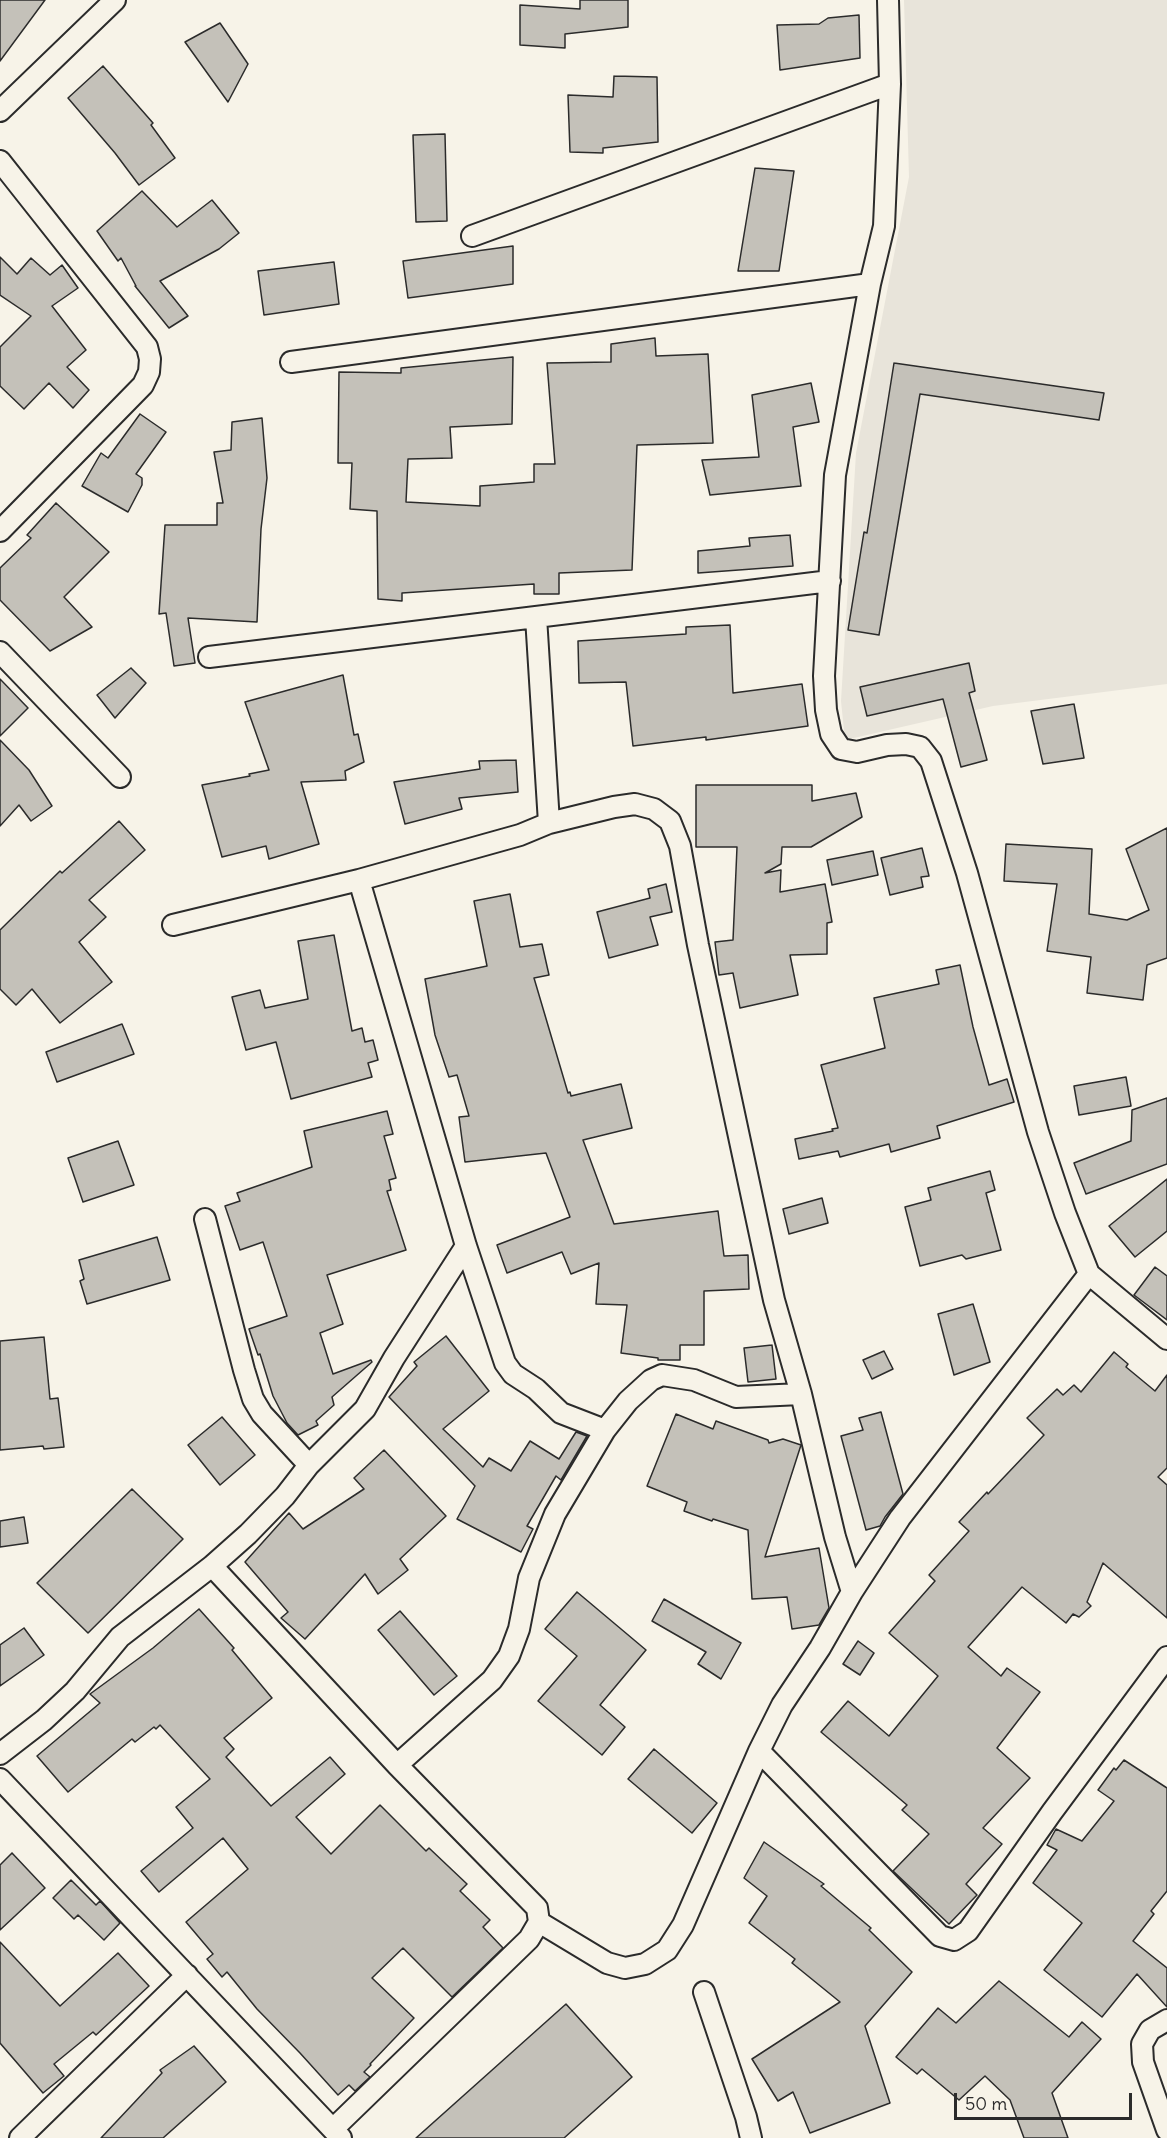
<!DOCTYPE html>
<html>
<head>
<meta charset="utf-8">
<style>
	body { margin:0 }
	#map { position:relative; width:1167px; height:2138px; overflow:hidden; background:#f7f3e8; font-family:Delius,sans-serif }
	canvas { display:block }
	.scale { position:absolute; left:954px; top:2093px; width:178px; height:27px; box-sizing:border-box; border:3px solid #2b2b2b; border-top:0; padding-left:8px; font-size:18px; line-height:21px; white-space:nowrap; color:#2b2b2b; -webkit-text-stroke:4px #f7f3e8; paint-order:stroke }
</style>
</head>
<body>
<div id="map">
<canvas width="1167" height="2138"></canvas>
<div class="scale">50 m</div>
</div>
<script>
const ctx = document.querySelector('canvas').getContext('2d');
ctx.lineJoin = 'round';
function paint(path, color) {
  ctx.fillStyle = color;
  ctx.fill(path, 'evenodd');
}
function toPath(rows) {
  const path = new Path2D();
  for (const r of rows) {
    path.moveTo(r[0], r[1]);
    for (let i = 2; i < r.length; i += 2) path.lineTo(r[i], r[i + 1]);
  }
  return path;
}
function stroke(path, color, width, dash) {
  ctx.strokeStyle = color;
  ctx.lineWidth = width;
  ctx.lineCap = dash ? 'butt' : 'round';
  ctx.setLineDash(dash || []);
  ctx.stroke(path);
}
paint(toPath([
	[904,0,1167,0,1167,684,993,706,845,740,841,701,856,453,909,177]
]), '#e8e4da');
const building = toPath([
	[0,0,45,0,0,61,0,0],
	[580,0,628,0,628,27,565,34,565,48,520,45,520,5,580,9,580,0],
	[859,15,860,58,780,70,777,25,819,24,828,18,859,15],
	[220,23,248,64,228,102,185,42,220,23],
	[103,66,153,123,151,125,175,158,139,185,115,153,68,98,103,66],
	[614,76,657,77,658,142,603,148,603,153,570,152,568,95,613,97,614,76],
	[445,134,447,221,416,222,413,135,445,134],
	[755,168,794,171,779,271,738,271,755,168],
	[142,191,177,227,212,200,239,233,219,249,160,281,188,316,169,328,135,286,136,286,121,258,118,261,97,231,142,191],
	[513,246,513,284,408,298,403,261,513,246],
	[0,257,17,274,31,258,50,275,62,265,78,288,52,306,86,350,67,367,89,390,73,408,49,383,24,409,0,386,0,347,31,316,0,295,0,257],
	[334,262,339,304,264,315,258,271,334,262],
	[655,338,656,356,708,354,713,443,637,445,632,570,559,573,559,594,534,594,534,584,402,593,402,601,378,599,377,511,350,509,352,463,338,463,339,372,401,373,401,368,513,357,512,424,450,427,452,458,408,459,406,502,480,506,480,486,534,482,534,464,555,464,547,363,611,362,611,344,655,338],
	[894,363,1104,393,1099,420,920,394,879,635,848,630,864,532,867,533,894,363],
	[811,383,819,422,793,427,801,486,710,495,702,460,759,457,752,395,811,383],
	[140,414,166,432,136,474,142,478,142,485,128,512,82,486,101,453,108,458,140,414],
	[262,418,267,478,261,529,257,622,188,618,195,663,174,666,166,613,159,614,165,525,217,525,217,503,223,503,214,452,231,450,232,422,262,418],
	[56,503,109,552,64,597,92,627,50,651,0,600,0,568,31,538,27,535,56,503],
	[790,535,793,566,698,573,698,551,750,546,749,538,790,535],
	[730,625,733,693,802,684,808,726,706,740,706,737,633,746,626,682,579,683,578,641,686,634,686,627,730,625],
	[969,663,975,691,969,693,987,760,961,767,943,699,867,716,860,687,969,663],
	[131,668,146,683,115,718,97,695,131,668],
	[343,675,354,735,358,734,364,762,345,771,346,780,301,782,319,844,269,859,266,846,222,857,202,785,250,776,249,774,269,770,245,702,343,675],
	[0,679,28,708,0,736,0,679],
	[1074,704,1084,758,1043,764,1031,711,1074,704],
	[0,740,29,770,52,806,31,821,19,805,0,826,0,740],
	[516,760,518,792,459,798,462,809,405,824,394,782,480,769,479,761,516,760],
	[696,785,812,785,812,801,856,793,862,817,811,847,782,847,781,864,765,873,781,870,780,892,825,884,832,922,827,923,827,954,790,955,798,995,740,1008,733,973,719,975,715,942,733,940,737,847,696,847,696,785],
	[119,821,145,850,89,900,106,917,79,942,112,982,60,1023,32,989,16,1005,0,989,0,930,60,871,62,873,119,821],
	[1167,828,1167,958,1147,965,1143,1000,1087,993,1091,957,1047,951,1057,884,1004,881,1006,844,1092,849,1089,914,1127,920,1149,910,1126,849,1167,828],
	[922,848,929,876,921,877,923,887,890,895,881,858,922,848],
	[873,851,878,875,832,885,827,860,873,851],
	[666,884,672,912,650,917,658,945,609,958,597,912,650,898,648,889,666,884],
	[510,894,520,947,542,944,549,975,534,978,568,1093,570,1092,571,1096,621,1084,632,1128,583,1140,614,1224,718,1211,724,1256,748,1255,749,1289,704,1291,704,1345,680,1345,680,1360,658,1360,658,1358,621,1353,627,1305,596,1304,599,1263,571,1274,562,1252,507,1273,497,1245,570,1217,546,1153,465,1162,459,1117,469,1116,457,1075,449,1077,435,1035,425,979,487,966,474,901,510,894],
	[334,935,352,1031,362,1028,365,1042,373,1040,378,1060,368,1063,372,1077,291,1099,276,1042,246,1050,232,997,260,990,265,1008,308,999,298,941,334,935],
	[960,965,973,1027,989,1085,1007,1079,1014,1102,937,1126,940,1138,891,1152,889,1144,840,1157,838,1151,799,1159,795,1139,833,1131,832,1129,838,1128,821,1065,885,1048,874,998,939,984,936,970,960,965],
	[122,1024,134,1054,57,1082,46,1052,122,1024],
	[1126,1077,1131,1106,1079,1115,1074,1086,1126,1077],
	[1167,1098,1167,1164,1086,1194,1074,1163,1131,1141,1132,1110,1167,1098],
	[387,1111,393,1134,384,1136,396,1178,389,1180,391,1190,387,1191,406,1250,327,1275,343,1324,320,1333,333,1374,371,1360,372,1362,332,1397,334,1405,316,1421,318,1425,298,1435,287,1423,273,1396,260,1354,258,1355,249,1329,287,1316,263,1242,240,1250,225,1206,240,1201,237,1193,312,1167,304,1131,387,1111],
	[118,1141,134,1185,83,1202,68,1158,118,1141],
	[990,1171,995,1190,986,1193,1001,1250,966,1259,962,1255,920,1266,905,1207,931,1200,928,1188,990,1171],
	[1167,1179,1167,1231,1135,1257,1109,1226,1167,1179],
	[822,1198,828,1223,789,1234,783,1209,822,1198],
	[157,1237,170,1280,87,1304,80,1281,84,1279,79,1260,157,1237],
	[1155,1267,1167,1276,1167,1320,1134,1295,1155,1267],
	[973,1304,990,1362,954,1375,938,1314,973,1304],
	[446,1336,489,1391,443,1429,483,1467,489,1458,511,1471,530,1441,559,1459,576,1432,587,1436,561,1480,556,1476,527,1526,533,1529,521,1552,457,1519,475,1486,389,1397,417,1366,414,1362,446,1336],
	[44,1337,50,1399,58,1398,64,1447,44,1449,43,1446,0,1450,0,1341,44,1337],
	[772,1345,776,1379,748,1382,744,1348,772,1345],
	[884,1351,893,1369,872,1379,863,1360,884,1351],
	[1114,1352,1128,1364,1126,1367,1155,1391,1167,1375,1167,1468,1158,1477,1167,1485,1167,1618,1103,1563,1087,1602,1091,1606,1079,1617,1073,1614,1066,1623,1022,1587,968,1647,1001,1676,1007,1668,1040,1692,997,1748,1030,1778,983,1828,1002,1844,966,1884,977,1895,949,1924,893,1871,929,1834,902,1810,907,1805,821,1732,848,1701,889,1736,938,1676,889,1633,935,1581,929,1575,969,1531,959,1522,987,1492,988,1494,1044,1435,1027,1418,1057,1389,1063,1395,1074,1385,1081,1392,1114,1352],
	[881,1412,903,1494,885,1517,880,1526,866,1530,841,1436,863,1430,859,1418,881,1412],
	[676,1414,713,1429,716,1421,768,1440,769,1443,783,1439,801,1445,765,1557,819,1548,829,1608,819,1625,792,1629,787,1597,752,1599,748,1530,713,1519,712,1521,684,1511,687,1502,647,1486,676,1414],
	[222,1417,255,1455,220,1485,188,1445,222,1417],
	[384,1450,446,1516,400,1559,408,1570,378,1594,365,1574,305,1639,281,1618,288,1612,245,1562,289,1513,303,1529,364,1489,354,1478,384,1450],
	[132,1489,183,1539,88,1633,37,1583,132,1489],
	[24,1517,28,1543,0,1547,0,1521,24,1517],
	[577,1592,646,1650,600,1705,625,1727,602,1755,538,1701,577,1656,545,1629,577,1592],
	[664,1599,741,1643,721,1679,698,1664,706,1652,652,1621,664,1599],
	[199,1609,234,1648,232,1650,272,1698,224,1738,234,1749,226,1757,271,1806,330,1757,345,1774,296,1817,331,1854,380,1805,426,1851,429,1848,467,1884,460,1891,490,1920,483,1927,503,1948,452,1997,403,1948,372,1978,414,2018,370,2064,371,2065,364,2072,370,2077,355,2091,349,2085,338,2095,300,2053,257,2009,227,1972,222,1977,207,1959,213,1954,186,1922,248,1869,223,1838,159,1892,141,1871,193,1828,176,1807,210,1779,160,1725,156,1729,154,1727,135,1742,132,1739,68,1792,37,1756,100,1703,90,1694,153,1648,199,1609],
	[400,1611,457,1676,434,1695,378,1630,400,1611],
	[24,1628,44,1655,0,1686,0,1645,24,1628],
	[858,1641,874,1653,860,1675,843,1664,858,1641],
	[654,1749,717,1803,692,1833,628,1779,654,1749],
	[1124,1760,1167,1788,1167,1891,1151,1911,1154,1914,1133,1941,1167,1968,1167,2007,1137,1974,1102,2017,1044,1970,1082,1923,1033,1883,1057,1850,1047,1845,1056,1829,1082,1841,1114,1801,1098,1790,1114,1768,1116,1770,1124,1760],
	[764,1842,824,1884,821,1886,871,1928,869,1930,912,1972,865,2026,890,2103,810,2133,793,2092,778,2101,752,2059,840,2002,792,1963,795,1959,749,1923,767,1896,744,1878,764,1842],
	[12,1853,45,1888,0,1930,0,1865,12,1853],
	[71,1880,96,1905,100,1901,120,1923,104,1940,78,1915,74,1919,53,1898,71,1880],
	[0,1942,60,2006,118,1953,149,1986,96,2035,93,2032,54,2064,64,2076,43,2093,0,2043,0,1942],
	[999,1981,1069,2037,1082,2022,1101,2039,1052,2093,1068,2138,1024,2138,1010,2100,985,2076,959,2100,922,2069,917,2074,896,2057,938,2008,956,2023,999,1981],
	[566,2004,632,2077,564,2138,416,2138,566,2004],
	[194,2046,226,2082,163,2138,101,2138,162,2073,160,2070,194,2046]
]);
paint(building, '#c4c1b9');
stroke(building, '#2b2b2b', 1.5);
const minor = toPath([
	[888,0,890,84,884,226,870,284,835,475,824,676,826,710,831,734,841,749,857,752,887,745,906,744,920,747,931,761,967,873,1038,1132,1065,1213,1089,1274,1167,1339],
	[0,111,115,0],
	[0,161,147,347,150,359,149,372,143,385,0,531],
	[472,236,890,84],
	[291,362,870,284],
	[536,617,549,823],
	[0,652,120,777],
	[209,657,830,581],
	[359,880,466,1246,505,1363,513,1374,536,1389,561,1413,605,1430],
	[173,925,359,880,520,835,549,823,614,807,635,804,654,809,670,821,680,846,698,945,774,1300,801,1394,835,1537,852,1592],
	[205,1219,244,1370,253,1399,262,1414,309,1465],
	[212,1566,397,1765,537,1908,539,1922,529,1939,333,2129],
	[759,1751,940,1936,954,1940,968,1931,1052,1812,1167,1657],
	[0,1754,44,1720,75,1691,120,1637,212,1566,248,1534,285,1496,309,1465,365,1409,394,1358,466,1246],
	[397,1765,492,1680,509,1656,519,1629,529,1578,555,1514,605,1430,628,1401,651,1380,662,1375,694,1380,736,1397,801,1394],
	[0,1779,341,2138],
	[539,1922,607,1963,625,1968,645,1964,667,1950,683,1925,759,1751,782,1705,820,1648,852,1592,900,1518,1089,1274],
	[704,1992,746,2117,751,2138],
	[1167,2020,1150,2030,1142,2044,1143,2062,1167,2130],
	[20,2138,187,1975]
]);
stroke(minor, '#2b2b2b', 24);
stroke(minor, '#f7f3e8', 20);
</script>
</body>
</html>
